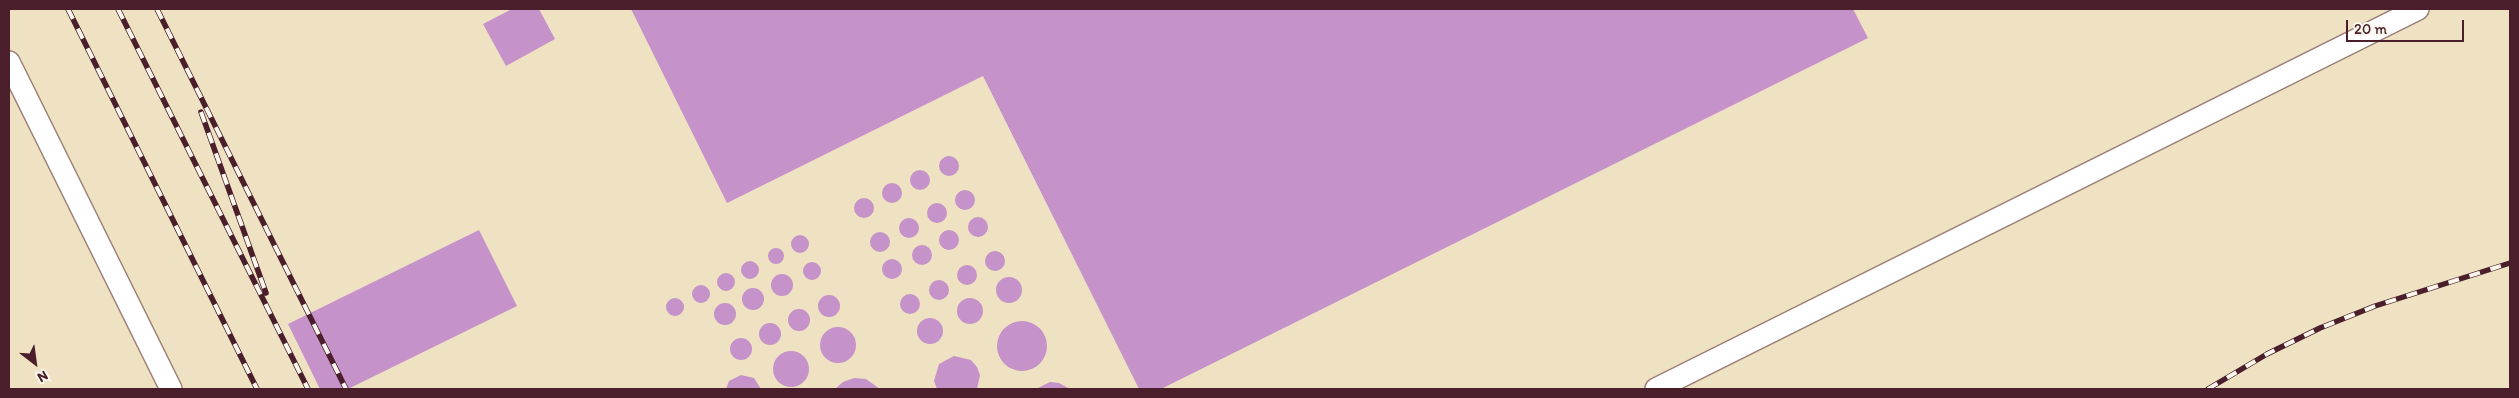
<!DOCTYPE html>
<html>
<head>
<meta charset="utf-8">
<style>
	body { margin:0 }
	#map { position:relative; width:2519px; height:398px; overflow:hidden; background:#efe2c3; font-family:Itim,sans-serif }
	canvas { display:block }
	.frame { position:absolute; inset:0; border:10px solid #4a1f2b; pointer-events:none }
	.north { position:absolute; left:10px; top:338px; width:50px; height:50px; -webkit-text-stroke:4px #fbf7ec; paint-order:stroke; rotate:150deg; font-size:14px; font-weight:700; line-height:20px; text-align:center; color:#4a1f2b }
	.north::after { content:''; display:block; margin:auto; width:18px; height:22px; background:#4a1f2b; clip-path:polygon(50% 0,100% 100%,50% 72%,0 100%) }
	.scale { position:absolute; left:2346px; top:20px; width:118px; height:22px; box-sizing:border-box; border:2px solid #4a1f2b; border-top:0; padding-left:6px; font-size:15px; line-height:18px; white-space:nowrap; color:#4a1f2b; -webkit-text-stroke:4px #fbf7ec; paint-order:stroke }
</style>
</head>
<body>
<div id="map">
<canvas width="2519" height="398"></canvas>
<div class="frame"></div>
<div class="north">N</div>
<div class="scale">20 m</div>
</div>
<script>
const ctx = document.querySelector('canvas').getContext('2d');
ctx.lineJoin = 'round';
function paint(path, color) {
  ctx.fillStyle = color;
  ctx.fill(path, 'evenodd');
}
function toPath(rows) {
  const path = new Path2D();
  for (const r of rows) {
    if (r.length === 3) {
      path.moveTo(r[0] + r[2], r[1]);
      path.arc(r[0], r[1], r[2], 0, 2 * Math.PI);
      continue;
    }
    path.moveTo(r[0], r[1]);
    for (let i = 2; i < r.length; i += 2) path.lineTo(r[i], r[i + 1]);
  }
  return path;
}
function stroke(path, color, width, dash) {
  ctx.strokeStyle = color;
  ctx.lineWidth = width;
  ctx.lineCap = dash ? 'butt' : 'round';
  ctx.setLineDash(dash || []);
  ctx.stroke(path);
}
paint(toPath([
	[512,9,539,9,555,39,506,66,483,24],
	[631,9,1853,9,1868,38,1161,389,1139,389,983,76,727,203],
	[949,166,10],
	[920,180,10],
	[892,193,10],
	[965,200,10],
	[864,208,10],
	[937,213,10],
	[978,227,10],
	[909,228,10],
	[949,240,10],
	[479,230,517,306,348,389,320,389,288,324],
	[880,242,10],
	[800,244,9],
	[922,255,10],
	[776,256,8],
	[995,261,10],
	[892,269,10],
	[750,270,9],
	[812,271,9],
	[967,275,10],
	[726,282,9],
	[782,285,11],
	[1009,290,13],
	[939,290,10],
	[701,294,9],
	[753,299,11],
	[910,304,10],
	[829,306,11],
	[970,311,13],
	[675,307,9],
	[725,314,11],
	[799,320,11],
	[930,331,13],
	[1022,346,25],
	[770,334,11],
	[838,345,18],
	[741,349,11],
	[791,369,18],
	[954,356,971,360,977,367,980,375,977,389,937,389,934,381,939,364],
	[741,375,754,378,761,389,726,389,729,381],
	[854,378,866,379,880,389,835,389,843,382],
	[1050,382,1059,383,1070,389,1036,389]
]), '#c592c9');
const lane = toPath([
	[9,62,171,389],
	[1656,389,2418,9]
]);
stroke(lane, '#9c8077', 24);
stroke(lane, '#fff', 21);
const rail = toPath([
	[68,9,257,389],
	[118,9,308,389],
	[157,9,346,389],
	[201,112,266,293],
	[2208,389,2267,354,2320,328,2375,306,2510,263]
]);
stroke(rail, '#4a1f2b', 5.5);
stroke(rail, '#fbf7ec', 4, [11]);
</script>
</body>
</html>
